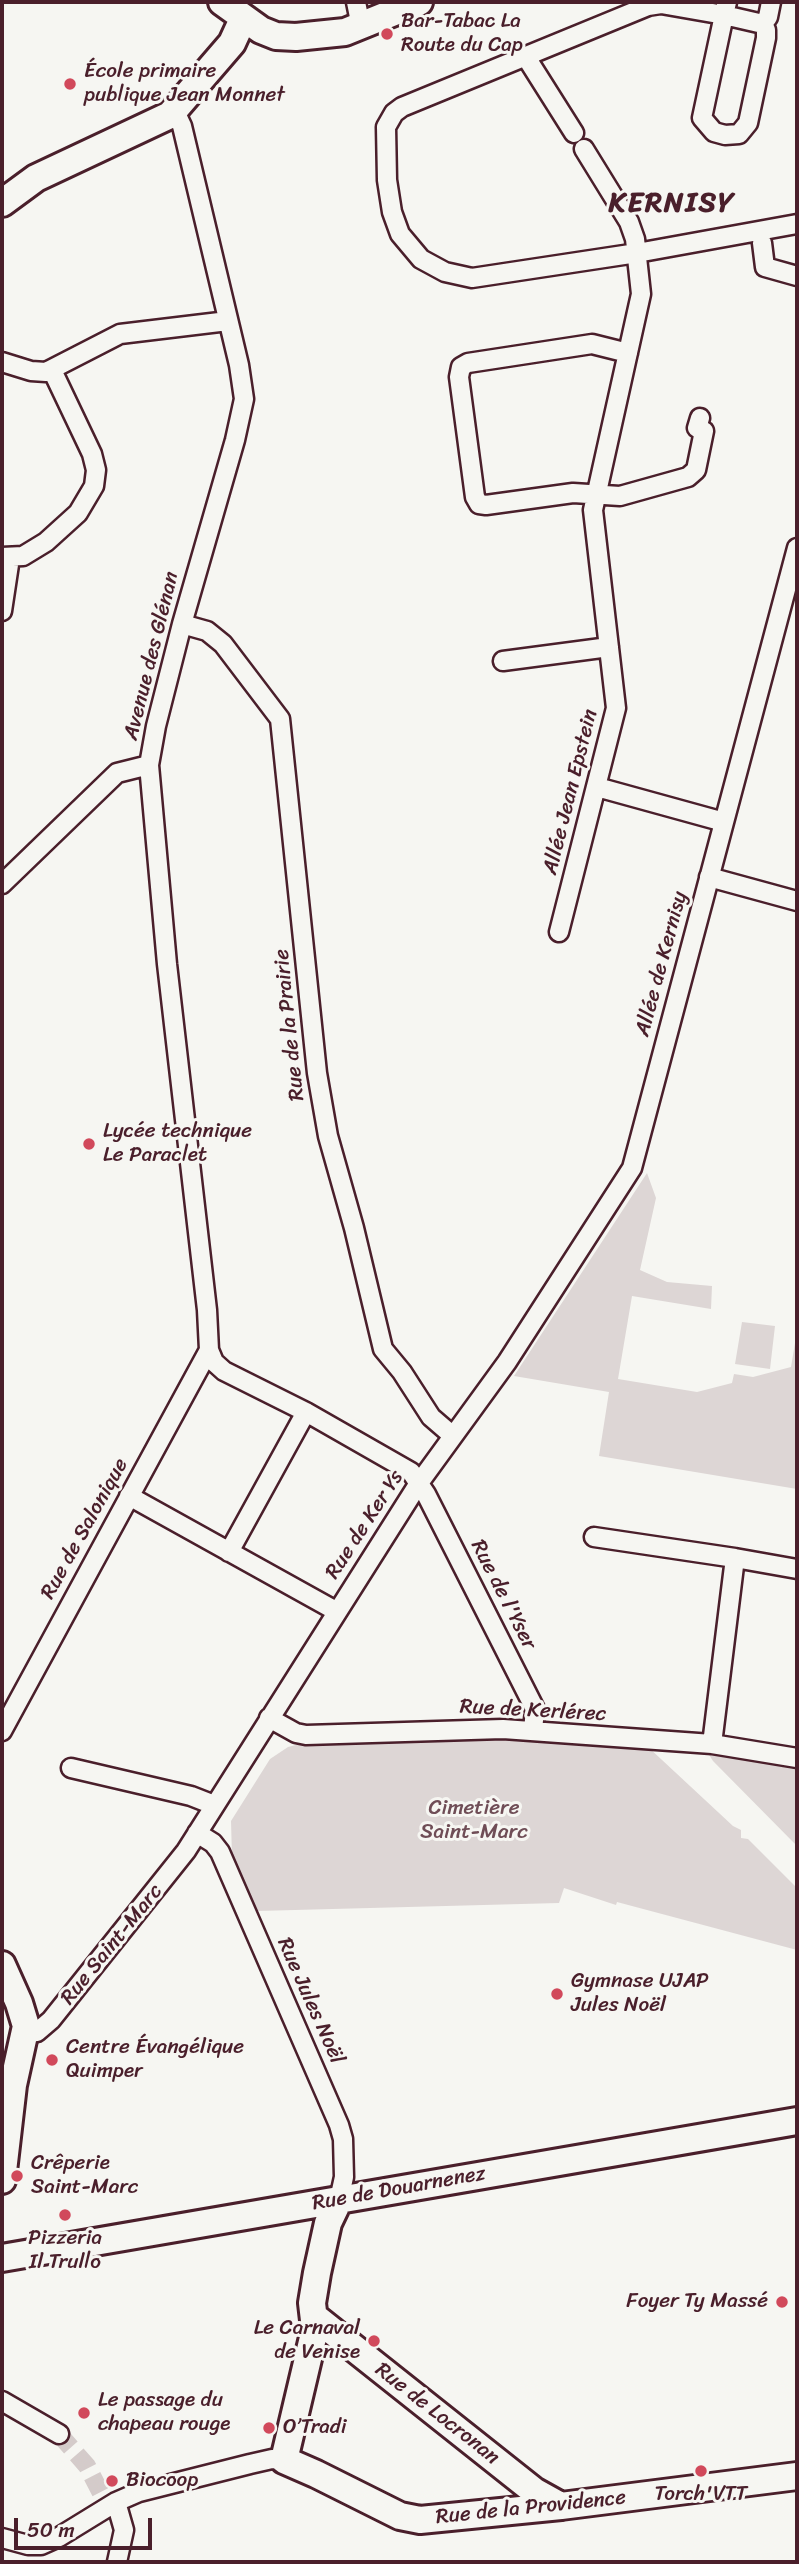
<!DOCTYPE html>
<html>
<head>
<meta charset="utf-8">
<style>
	body { margin:0 }
	#map { position:relative; width:799px; height:2564px; overflow:hidden; background:#f6f6f2; font-family:Sriracha,sans-serif }
	canvas { display:block }
	.frame { position:absolute; inset:0; border:4px solid #4a1f2b; pointer-events:none }
	.scale { position:absolute; left:14px; top:2518px; width:138px; height:32px; box-sizing:border-box; border:4px solid #4a1f2b; border-top:0; padding-left:9px; font-size:21px; line-height:24px; white-space:nowrap; color:#4a1f2b; -webkit-text-stroke:5px #f6f6f2; paint-order:stroke }
</style>
</head>
<body>
<div id="map">
<canvas width="799" height="2564"></canvas>
<div class="frame"></div>
<div class="scale">50 m</div>
</div>
<script>
const ctx = document.querySelector('canvas').getContext('2d');
ctx.lineJoin = 'round';
function paint(path, color) {
  ctx.fillStyle = color;
  ctx.fill(path, 'evenodd');
}
function toPath(rows) {
  const path = new Path2D();
  for (const r of rows) {
    path.moveTo(r[0], r[1]);
    for (let i = 2; i < r.length; i += 2) path.lineTo(r[i], r[i + 1]);
  }
  return path;
}
function stroke(path, color, width, dash) {
  ctx.strokeStyle = color;
  ctx.lineWidth = width;
  ctx.lineCap = dash ? 'butt' : 'round';
  ctx.setLineDash(dash || []);
  ctx.stroke(path);
}
function label(font, color, halo, rows, align = 'center') {
  ctx.font = font + ' Sriracha,sans-serif';
  ctx.lineWidth = 6;
  ctx.setLineDash([]);
  ctx.textBaseline = 'middle';
  ctx.strokeStyle = halo;
  ctx.fillStyle = color;
  for (const [text, x, y, turn = 0] of rows) {
    ctx.save();
    ctx.translate(x, y);
    ctx.rotate((+turn || 0) * Math.PI / 180);
    ctx.textAlign = isNaN(turn) ? turn : align;
    if (halo) ctx.strokeText(text, 0, 0);
    ctx.fillText(text, 0, 0);
    ctx.restore();
  }
}
paint(toPath([
	[647,1173,656,1198,640,1270,667,1282,712,1286,711,1309,632,1296,618,1379,697,1392,732,1383,734,1374,753,1377,791,1367,797,1331,797,1489,599,1456,609,1392,514,1376],
	[742,1322,775,1326,770,1369,735,1364],
	[506,1736,647,1746,733,1826,741,1830,741,1838,748,1839,797,1888,797,1950,617,1902,616,1905,564,1888,559,1903,257,1911,232,1857,231,1821,270,1759,288,1747,304,1743],
	[706,1750,797,1764,797,1846,713,1761]
]), '#ddd6d5');
stroke(toPath([
	[59,2434,87,2466,104,2499]
]), '#d4cbca', 18, [18, 9]);
const street = toPath([
	[356,2,359,17],
	[727,2,724,15,702,118,714,132,725,135,739,134,748,123,766,38,766,30,763,24,724,15,661,4,648,6,402,107,394,113,386,127,387,180,392,212,400,234,421,259,445,272,472,278,637,253,797,224],
	[763,24,768,17,771,2],
	[526,57,574,133],
	[175,111,182,126,239,365,244,399,235,440,182,624,156,726,149,765,167,964,207,1310,209,1350,214,1362,224,1371,306,1412,411,1472,426,1494,535,1709,533,1731],
	[762,243,765,267,797,276],
	[628,353,592,344,468,363,461,367,459,377,475,497,479,504,486,505,573,493,620,496,688,477,696,470,704,431,697,428,700,418],
	[2,362,31,371,46,372,120,334,228,321],
	[2,557,23,556,46,542,78,513,94,486,96,470,92,454,52,370],
	[2,611,10,558],
	[182,624,207,631,223,644,280,719,317,1073,328,1136,354,1228,383,1349,402,1372,431,1417,453,1436],
	[503,661,609,647],
	[597,787,724,822],
	[709,877,797,901],
	[2,884,117,773,149,765],
	[559,932,616,708,593,510,641,294,635,239,629,222,584,149],
	[129,1496,336,1611],
	[594,1537,735,1558,712,1744],
	[229,1552,306,1412],
	[735,1558,797,1569],
	[269,1718,296,1733,306,1735,503,1729,712,1744,797,1758],
	[2,1731,209,1350],
	[71,1768,191,1796,214,1805],
	[197,1833,213,1843,220,1852,339,2125,343,2139,344,2177,339,2200],
	[25,2033,37,2032,51,2020,186,1851,419,1483,507,1362,632,1168,797,548],
	[2,2401,59,2434],
	[116,2502,124,2530,117,2562],
	[2,2538,28,2545,41,2545,59,2537,116,2502,139,2492,250,2464,272,2459,284,2460]
]);
const secondary = toPath([
	[222,2,261,30,276,36,296,37,345,32,419,2],
	[2,203,36,178,170,115,232,43,243,19],
	[2,1965,19,2003,26,2026,13,2085,2,2180],
	[339,2200,328,2223,317,2273,312,2303,315,2329,284,2460,316,2474,400,2516,420,2520,561,2506,797,2476],
	[2,2258,797,2121],
	[316,2318,534,2491,561,2506]
]);
stroke(street, '#4a1f2b', 23);
stroke(secondary, '#4a1f2b', 32);
stroke(street, '#f6f6f2', 18);
stroke(secondary, '#f6f6f2', 26);
for (const [x, y, r, color] of [
	[387,34,7,"#d1495b"],
	[70,84,7,"#d1495b"],
	[89,1144,7,"#d1495b"],
	[557,1994,7,"#d1495b"],
	[52,2060,7,"#d1495b"],
	[17,2176,7,"#d1495b"],
	[65,2215,7,"#d1495b"],
	[782,2302,7,"#d1495b"],
	[374,2341,7,"#d1495b"],
	[84,2413,7,"#d1495b"],
	[269,2428,7,"#d1495b"],
	[701,2471,7,"#d1495b"],
	[112,2481,7,"#d1495b"]
]) {
  const dot = new Path2D();
  dot.arc(x, y, r, 0, 2 * Math.PI);
  ctx.fillStyle = color;
  ctx.fill(dot);
  stroke(dot, '#f6f6f2', 2.5);
}
label('21px', '#4a1f2b', '#f6f6f2', [
	["Bar-Tabac La",401,22],
	["Route du Cap",401,46],
	["École primaire",84,72],
	["publique Jean Monnet",84,96],
	["Lycée technique",103,1132],
	["Le Paraclet",103,1156],
	["Gymnase UJAP",571,1982],
	["Jules Noël",571,2006],
	["Centre Évangélique",66,2048],
	["Quimper",66,2072],
	["Crêperie",31,2164],
	["Saint-Marc",31,2188],
	["Pizzeria",65,2239,"center"],
	["Il Trullo",65,2263,"center"],
	["Foyer Ty Massé",768,2302,"right"],
	["Le Carnaval",360,2329,"right"],
	["de Venise",360,2353,"right"],
	["Le passage du",98,2401],
	["chapeau rouge",98,2425],
	["O’Tradi",283,2428],
	["Biocoop",126,2481],
	["Torch'VTT",701,2495,"center"]
], 'left');
label('21px', '#4a1f2b', '#f6f6f2', [
	["Avenue des Glénan",152,656,-76],
	["Allée Jean Epstein",571,792,-76],
	["Allée de Kernisy",662,964,-75],
	["Rue de la Prairie",290,1025,-96],
	["Rue de Ker Ys",365,1525,-57],
	["Rue de Salonique",85,1529,-61],
	["Rue de l'Yser",503,1595,63],
	["Rue de Kerlérec",533,1711,3],
	["Rue Saint-Marc",112,1945,-51],
	["Rue Jules Noël",310,2001,66],
	["Rue de Douarnenez",399,2189,-10],
	["Rue de Locronan",437,2414,38],
	["Rue de la Providence",531,2508,-6]
]);
label('21px', '#6f4d56', '#f6f6f2', [
	["Cimetière",474,1809],
	["Saint-Marc",474,1833]
]);
ctx.letterSpacing = '2px';
label('bold 28px', '#4a1f2b', '#f6f6f2', [
	["KERNISY",672,204]
]);
ctx.letterSpacing = '0px';
</script>
</body>
</html>
